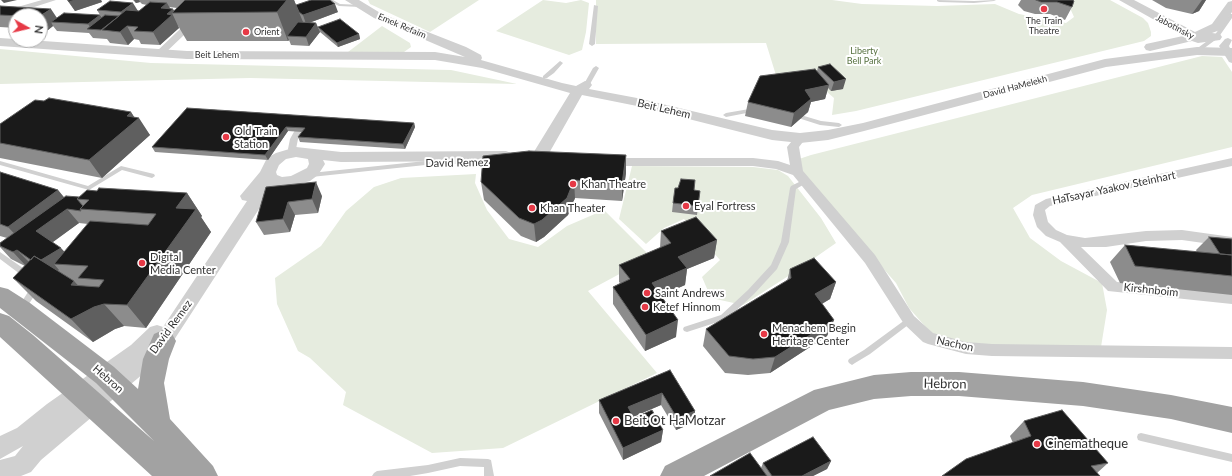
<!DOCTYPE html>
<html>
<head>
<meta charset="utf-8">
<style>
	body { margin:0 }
	#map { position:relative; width:1232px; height:476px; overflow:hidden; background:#fff; font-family:Lato,sans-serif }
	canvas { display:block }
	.north { position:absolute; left:8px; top:8px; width:40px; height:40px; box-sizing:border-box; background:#fff; border:1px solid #adadad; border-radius:50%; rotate:98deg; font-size:11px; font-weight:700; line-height:16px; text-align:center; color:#333 }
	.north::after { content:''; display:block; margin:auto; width:14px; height:18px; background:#e63946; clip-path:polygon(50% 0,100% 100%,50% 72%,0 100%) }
</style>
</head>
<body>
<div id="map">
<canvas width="1232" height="476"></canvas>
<div class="north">N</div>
</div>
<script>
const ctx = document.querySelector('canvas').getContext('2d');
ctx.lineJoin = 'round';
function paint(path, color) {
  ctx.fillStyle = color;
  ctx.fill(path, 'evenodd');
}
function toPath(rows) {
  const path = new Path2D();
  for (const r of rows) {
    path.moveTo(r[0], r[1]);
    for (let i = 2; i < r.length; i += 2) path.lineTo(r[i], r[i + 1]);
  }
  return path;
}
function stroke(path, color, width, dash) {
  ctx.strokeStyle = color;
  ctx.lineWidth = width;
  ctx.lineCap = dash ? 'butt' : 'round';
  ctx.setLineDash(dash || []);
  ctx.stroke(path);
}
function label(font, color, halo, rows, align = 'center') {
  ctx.font = font + ' Lato,sans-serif';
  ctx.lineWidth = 4;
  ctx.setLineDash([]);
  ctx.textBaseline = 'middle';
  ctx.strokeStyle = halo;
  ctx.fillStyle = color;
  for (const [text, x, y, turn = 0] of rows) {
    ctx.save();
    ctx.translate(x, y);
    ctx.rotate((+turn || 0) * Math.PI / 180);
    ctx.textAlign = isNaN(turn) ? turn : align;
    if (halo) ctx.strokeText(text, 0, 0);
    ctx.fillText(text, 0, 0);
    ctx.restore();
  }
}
paint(toPath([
	[368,0,479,0,430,32,370,4],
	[543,0,566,3,581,0,589,3,586,32,582,50,569,55,496,31],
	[596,0,832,0,862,4,937,6,995,4,1019,14,1066,23,1074,17,1070,8,1056,0,1110,0,1143,18,1148,23,1151,32,1151,36,1144,41,856,111,832,115,834,98,813,80,779,85,766,43,596,44],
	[382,26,410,43,411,47,404,52,348,52],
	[0,49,151,63,451,70,517,84,250,78,0,84],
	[1202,56,1222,57,1232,72,1232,147,1032,195,1013,208,1030,238,1061,261,1102,283,1107,310,1101,347,1008,347,957,341,931,333,909,308,896,283,796,170,796,160,811,155],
	[632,166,753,167,778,170,788,176,821,218,836,243,793,273,743,305,711,298,702,277,720,260,684,219,664,228,646,244,619,219],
	[476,174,475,183,487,210,509,239,538,247,567,226,604,210,651,257,588,291,657,373,503,448,432,453,343,405,346,392,310,358,298,351,277,304,275,278,321,246,346,211,374,187,401,178]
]), '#e6ecdf');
paint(toPath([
	[327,0,333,0,340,4,360,5,362,6,360,7,339,6,327,0],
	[937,0,974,1,996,0,994,1,974,3,939,2,937,1,937,0],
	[594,5,598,6,595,44,592,46,589,44,594,5],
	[1230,14,1232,14,1232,18,1218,38,1199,52,1195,52,1195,50,1214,36,1230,14],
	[560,61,563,63,554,73,547,78,543,78,543,76,560,61],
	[596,66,599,68,590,84,587,86,585,85,584,84,593,68,596,66],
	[755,108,758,110,757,111,726,117,723,115,726,113,755,108],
	[794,113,821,121,839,123,842,125,839,127,820,125,792,116,792,114,794,113],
	[435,160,492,160,495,162,492,164,435,164,311,177,308,175,311,173,435,160],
	[0,161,88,186,121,166,154,174,155,176,152,178,122,170,89,190,0,165,0,161],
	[803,180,807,180,808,182,796,189,789,242,777,269,754,294,727,319,687,332,684,331,683,329,684,327,721,315,748,290,771,265,781,242,790,188,791,186,803,180],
	[0,252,30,273,31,275,30,277,24,277,0,259,0,252],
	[33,284,36,285,37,287,36,293,25,310,22,311,19,310,18,308,19,306,28,292,30,285,33,284],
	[909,317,912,318,913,320,912,322,870,354,855,363,852,365,849,363,848,361,849,359,864,350,909,317],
	[1141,433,1232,454,1232,462,1141,441,1138,440,1137,437,1138,434,1141,433],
	[460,458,488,459,491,460,494,476,484,476,484,467,460,466,428,473,410,476,372,476,374,473,377,471,428,465,460,458]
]), '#d0d0d0');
paint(toPath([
	[298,129,302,132,298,139,296,149,292,152,289,151,288,149,290,139,295,130,298,129]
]), '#d0d0d0');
paint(toPath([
	[42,0,56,0,0,18,0,12,42,0],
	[215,0,225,0,206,14,162,56,156,56,154,54,156,52,200,10,215,0],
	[1228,38,1232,40,1229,46,1232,52,1232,63,1229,62,1219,46,1225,39,1228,38],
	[800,134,806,138,799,147,803,171,875,255,914,316,933,333,966,342,992,344,1232,347,1232,359,992,356,966,354,928,344,923,342,904,324,865,263,793,175,776,169,753,166,609,166,603,162,609,158,753,158,778,161,790,165,787,147,796,136,800,134],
	[1232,158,1232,166,1050,206,1045,210,1048,222,1056,230,1067,235,1085,238,1146,231,1182,230,1232,237,1232,247,1182,240,1146,241,1106,247,1081,247,1117,282,1232,292,1232,304,1108,291,1060,242,1046,236,1037,227,1033,215,1035,205,1046,199,1232,158]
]), '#d0d0d0');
paint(toPath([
	[345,0,359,0,382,14,466,47,481,55,482,58,481,60,562,83,576,86,585,81,590,82,592,85,589,89,637,98,772,130,800,133,828,130,863,123,1105,59,1197,47,1232,48,1232,56,1197,55,1106,67,864,131,828,140,800,143,772,140,637,106,582,95,548,155,548,161,545,165,540,166,535,165,532,155,570,93,482,68,435,60,187,59,0,46,0,38,187,51,435,52,465,57,374,18,345,0],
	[1119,0,1134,0,1195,32,1212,24,1228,2,1232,1,1232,12,1220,30,1212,33,1220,34,1222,37,1220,40,1198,43,1192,41,1150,51,1146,50,1144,47,1146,44,1183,36,1119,0],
	[296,147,341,152,506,151,511,153,514,156,511,159,506,161,341,162,323,160,325,164,318,175,310,181,286,187,273,194,259,209,163,357,41,460,31,472,21,476,0,476,0,460,15,456,23,446,0,459,0,436,17,428,47,404,131,345,150,327,157,325,163,327,247,201,242,200,240,196,260,172,267,158,276,153,296,147],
	[296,157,308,159,309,164,307,168,291,176,282,177,277,175,276,172,279,165,286,159,296,157]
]), '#d0d0d0');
paint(toPath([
	[0,287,8,289,30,303,114,367,138,389,143,359,154,334,163,330,172,334,176,341,169,359,164,383,170,419,213,466,218,476,152,476,0,337,0,313,9,316,33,335,154,441,96,383,0,308,0,287],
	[911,372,959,372,1083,382,1171,395,1232,407,1232,433,1171,419,1083,406,959,396,911,396,874,399,829,410,704,476,660,476,665,466,814,390,874,375,911,372]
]), '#a2a2a2');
paint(toPath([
	[67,0,101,0,102,2,75,11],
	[133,0,294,0,296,5,338,12,309,23,316,23,320,32,309,46,291,45,289,40,288,41,187,41,177,24,179,28,160,45,141,44,139,40,134,39,128,45,110,43,107,39,93,38,89,33,57,31,53,26,48,30,40,29,40,16,16,16,16,28,0,27,0,6,57,18,100,15,102,18,97,10,139,11,147,5,142,4,140,2,136,3],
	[169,7,177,8,174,10,170,8],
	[1021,0,1073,0,1072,7,1065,20,1050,14,1035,14,1024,11,1018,5],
	[1152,0,1206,0,1199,11,1192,14,1166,8],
	[318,27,359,34,360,39,338,47,320,32],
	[818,67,843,89,831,91,828,88,825,99,811,102,808,112,791,127,745,116,748,102,817,71],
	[44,101,131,112,134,117,150,135,102,178,0,158,0,124],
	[187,108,414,123,415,127,405,149,300,142,298,137,302,132,288,131,268,160,155,152,152,147],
	[626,155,626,173,622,201,575,198,568,215,544,237,536,242,521,236,484,200,481,182],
	[0,172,58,190,64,197,79,197,97,191,187,193,202,216,201,217,211,232,146,328,124,326,115,329,93,342,36,301,13,278,25,266,11,259,0,247,0,243,7,238,0,236],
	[79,223,88,224,64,252,52,242],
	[266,187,322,196,318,213,295,215,290,232,264,235,256,222],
	[694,190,700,191,697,215,672,212,673,203],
	[661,231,717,240,714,258,687,269,685,285,661,296,676,337,645,351,613,304,613,287,620,283,619,282,619,265,660,248],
	[1209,237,1232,239,1232,295,1120,283,1110,262,1125,245,1197,252,1196,250],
	[790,269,836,282,830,299,822,304,834,320,827,336,770,373,748,375,725,373,703,346,706,329,787,281],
	[670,370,695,411,693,423,676,430,661,405,633,417,634,418,663,430,661,442,623,460,599,413,599,400],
	[1024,421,1108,463,1097,473,1013,443,1010,436],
	[831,461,827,469,813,476,710,476,761,468,763,463]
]), '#8c8c8c');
paint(toPath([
	[1,0,17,0,4,3],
	[75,0,101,0,102,2,75,11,69,2],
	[134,0,139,0,140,2,136,3],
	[287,0,294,0,303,22,287,36,289,40,288,41,277,12],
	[1202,0,1206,0,1199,11,1192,14],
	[133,3,138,11,127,21,121,12],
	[167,3,171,10,173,9,175,13,172,13,179,28,160,45,153,32,161,8],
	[335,4,338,12,306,24,303,15],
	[51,9,59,21,51,22,53,26,48,30,40,19,40,16],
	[100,15,105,23,92,30,88,24],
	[316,23,320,32,309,46,306,37],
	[127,26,134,39,128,45,120,32],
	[359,34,360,39,338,47,337,43],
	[846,79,843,89,831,91,834,82],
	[829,85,825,99,811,102,808,112,791,127,794,113,805,90],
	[131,112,136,120,139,118,150,135,102,178,89,160,127,116],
	[414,123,415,127,405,149,403,144],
	[286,127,288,131,268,160,265,155],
	[626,155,626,173,622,201,622,184],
	[574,180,575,198,568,215,544,237,536,242,534,224],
	[316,182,322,196,318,213,312,199],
	[58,190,72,208,67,209,79,223,49,245,24,244,8,227],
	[187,193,202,216,201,217,211,232,146,328,127,305,176,208],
	[288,202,295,215,290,232,283,219],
	[717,240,714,258,687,269,685,285,651,300,652,283,678,257],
	[61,248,73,261,54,264,59,270,49,277,36,263],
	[17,250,30,263,26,266,13,252],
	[74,281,95,304,71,285],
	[836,282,830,299,809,311,815,294],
	[104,304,124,326,115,329,93,342,71,319,94,307],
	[678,320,676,337,645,351,646,335],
	[834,320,827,336,770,373,775,357],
	[662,393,661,405,628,419,628,407],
	[695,411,693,423,676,430,677,418],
	[663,430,661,442,623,460,623,448],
	[831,461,827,469,813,476,802,476]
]), '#5f5f5f');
const building = toPath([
	[68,0,75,0,69,2,68,0],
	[185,0,287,0,277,12,172,13,185,0],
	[311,0,330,0,335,4,303,15,299,12,296,5,311,0],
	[1036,0,1073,0,1074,1,1072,7,1057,2,1041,2,1036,0],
	[110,1,133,3,121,12,97,10,110,1],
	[150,2,167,3,161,8,173,9,167,14,172,15,153,32,134,31,138,27,127,26,120,32,102,30,126,10,139,11,150,2],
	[0,6,51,9,40,16,21,16,0,15,0,6],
	[64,13,100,15,88,24,51,22,64,13],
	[105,15,119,16,101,30,87,29,105,15],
	[340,19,359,34,337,43,318,27,340,19],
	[298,22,316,23,306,37,287,36,298,22],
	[830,64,846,79,834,82,818,67,830,64],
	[815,69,829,85,805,90,811,99,794,113,748,102,760,76,815,69],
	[49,98,131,112,127,116,139,118,89,160,0,143,0,124,35,100,44,101,49,98],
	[187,108,414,123,403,144,298,137,305,128,286,127,265,155,152,147,187,108],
	[529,151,626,155,622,184,574,180,567,198,542,220,534,224,519,218,481,182,483,156,529,151],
	[0,172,58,190,8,227,0,224,0,172],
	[681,179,695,180,694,190,700,191,698,206,673,203,675,188,678,188,681,179],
	[316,182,312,199,288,202,283,219,256,222,266,187,316,182],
	[99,188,187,193,176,208,196,209,127,305,104,304,94,307,71,319,13,278,34,256,74,281,71,285,99,287,104,280,78,278,88,266,54,264,90,221,148,225,156,214,80,209,89,200,77,199,87,190,97,191,99,188],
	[66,196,79,197,77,199,83,206,80,209,81,211,67,209,36,231,61,248,41,260,34,256,31,260,17,250,13,252,0,246,0,243,66,196],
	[696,217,717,240,678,257,687,268,652,283,678,320,646,335,613,287,630,279,619,265,671,243,661,231,696,217],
	[1209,237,1232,239,1232,255,1220,254,1209,237],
	[1125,245,1232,255,1232,276,1135,266,1125,245],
	[814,258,836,282,815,294,834,320,775,357,753,359,729,356,706,329,791,278,790,269,814,258],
	[670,370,695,411,677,418,662,393,628,407,634,418,652,410,663,430,623,448,599,400,670,370],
	[1062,410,1108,463,1091,466,1100,476,942,476,966,459,1031,436,1024,421,1062,410],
	[813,437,831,461,802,476,772,476,763,463,813,437],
	[750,453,767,476,710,476,750,453]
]);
paint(building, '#1a1a1a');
stroke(building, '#5f5f5f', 1);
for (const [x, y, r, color] of [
	[1044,9,4,"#e63946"],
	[246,32,4,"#e63946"],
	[226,137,4,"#e63946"],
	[573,184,4,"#e63946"],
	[686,206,4,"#e63946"],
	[532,208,4,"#e63946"],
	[142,263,4,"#e63946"],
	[647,293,4,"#e63946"],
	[645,307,4,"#e63946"],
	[764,334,4,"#e63946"],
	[616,421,4,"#e63946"],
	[1037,444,4,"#e63946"]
]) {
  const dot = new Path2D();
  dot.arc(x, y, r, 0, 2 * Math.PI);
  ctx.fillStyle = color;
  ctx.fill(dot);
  stroke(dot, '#fff', 1.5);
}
label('9px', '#333', '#fff', [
	["The Train",1044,21],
	["Theatre",1044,31],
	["Orient",254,32,"left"]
]);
label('9px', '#333', '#fff', [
	["Emek Refaim",402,26,23],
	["Jabotinsky",1175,27,28],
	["Beit Lehem",217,55],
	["David HaMelekh",1015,87,-15]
]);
label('9px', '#56703f', '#fff', [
	["Liberty",864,51],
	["Bell Park",864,61]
]);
label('11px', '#333', '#fff', [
	["Beit Lehem",664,109,13],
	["David Remez",457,163,-1],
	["HaTsayar Yaakov Steinhart",1114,188,-12],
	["Kirshnboim",1151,290,6],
	["David Remez",171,327,-54],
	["Nachon",955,344,12],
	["Hebron",108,379,41]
]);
label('11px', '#333', '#fff', [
	["Old Train",234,131],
	["Station",234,144],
	["Khan Theatre",581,184],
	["Eyal Fortress",694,206],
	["Khan Theater",540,208],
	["Digital",150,257],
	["Media Center",150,270],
	["Saint Andrews",655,293],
	["Ketef Hinnom",653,307],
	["Menachem Begin",772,328],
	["Heritage Center",772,341]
], 'left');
label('13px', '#333', '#fff', [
	["Hebron",945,384,1]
]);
label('13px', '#333', '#fff', [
	["Beit Ot HaMotzar",624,421],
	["Cinematheque",1045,444]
], 'left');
</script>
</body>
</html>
